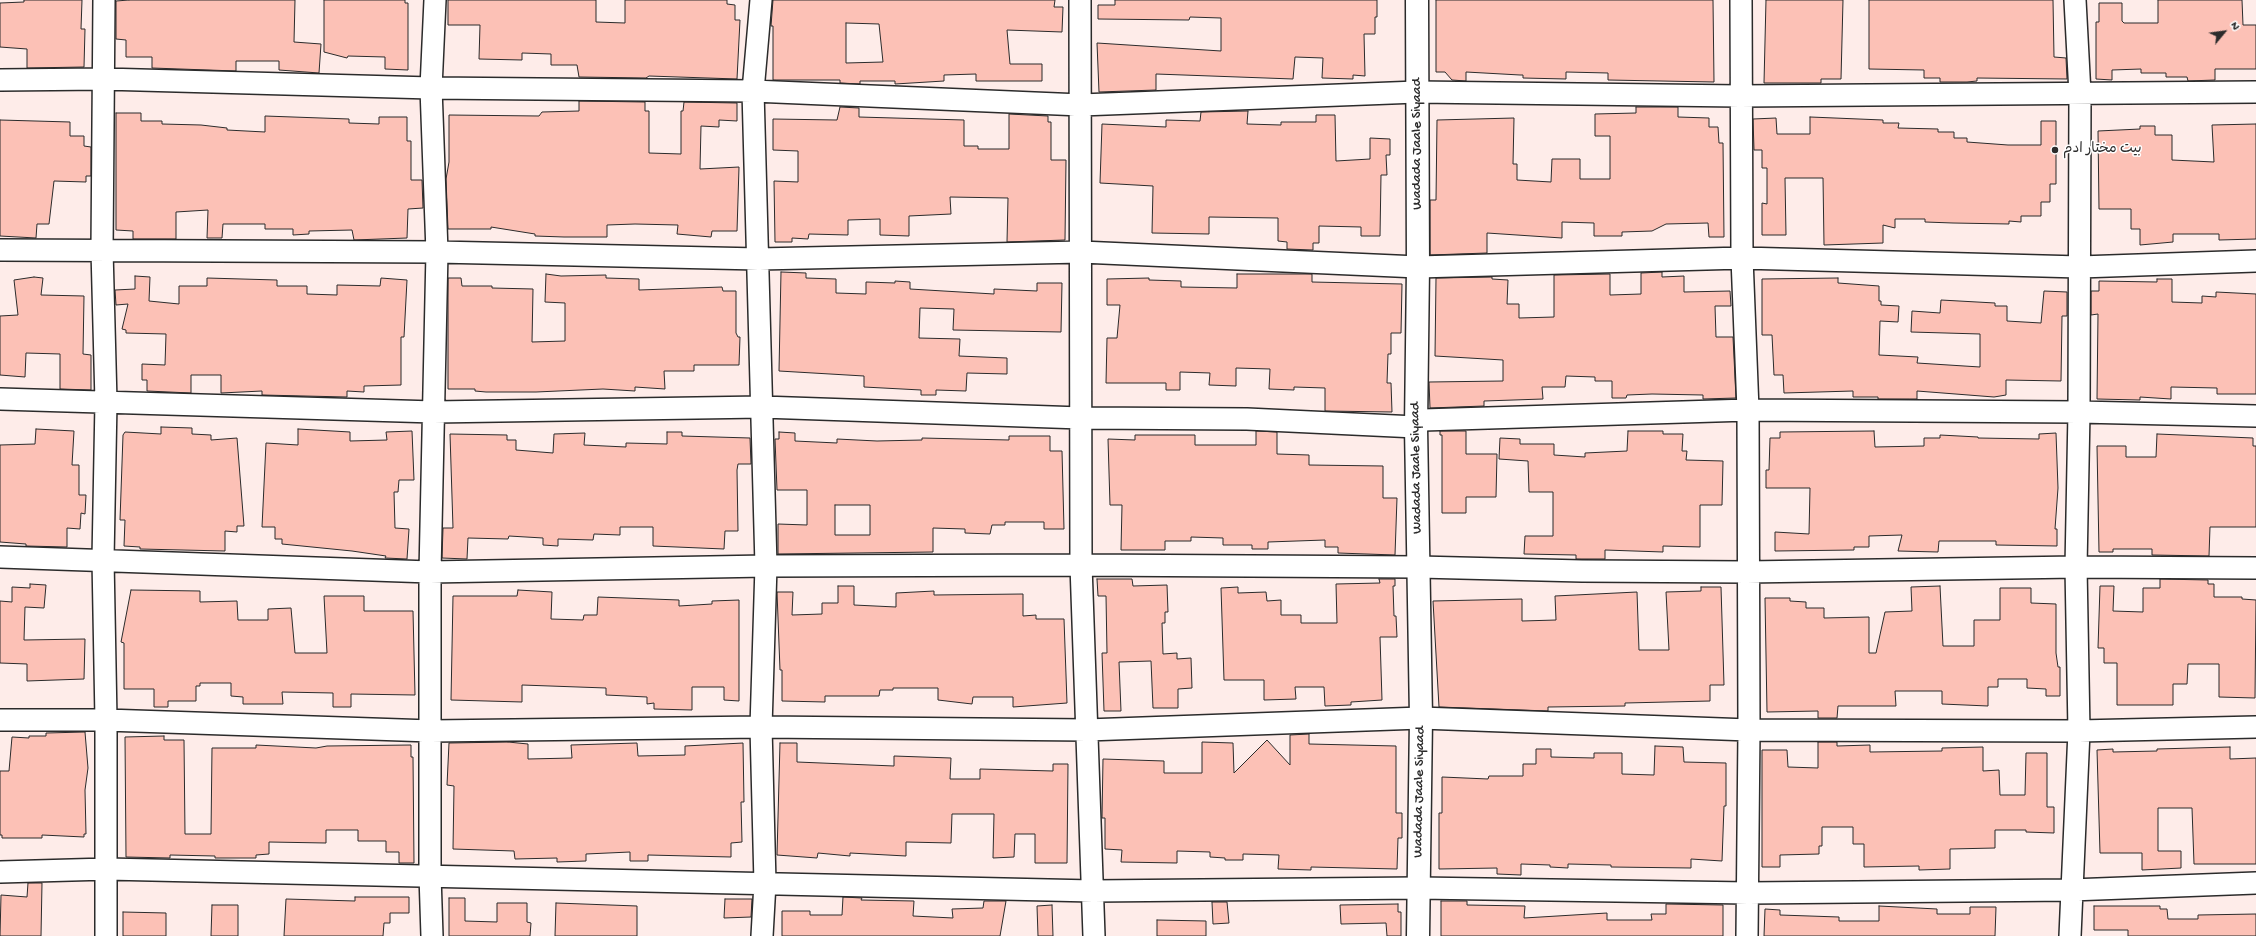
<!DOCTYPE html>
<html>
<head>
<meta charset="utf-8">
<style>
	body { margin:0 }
	#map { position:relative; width:2256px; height:936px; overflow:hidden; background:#feece9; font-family:"Gochi Hand",sans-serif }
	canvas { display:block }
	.north { position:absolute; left:2204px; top:12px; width:40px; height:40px; -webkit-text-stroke:3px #fff; paint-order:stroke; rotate:61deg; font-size:11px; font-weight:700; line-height:16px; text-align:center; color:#2b2b2b }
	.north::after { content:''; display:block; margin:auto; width:14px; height:18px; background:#2b2b2b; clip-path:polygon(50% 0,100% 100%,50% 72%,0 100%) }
</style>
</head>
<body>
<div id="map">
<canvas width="2256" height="936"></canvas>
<div class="north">N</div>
</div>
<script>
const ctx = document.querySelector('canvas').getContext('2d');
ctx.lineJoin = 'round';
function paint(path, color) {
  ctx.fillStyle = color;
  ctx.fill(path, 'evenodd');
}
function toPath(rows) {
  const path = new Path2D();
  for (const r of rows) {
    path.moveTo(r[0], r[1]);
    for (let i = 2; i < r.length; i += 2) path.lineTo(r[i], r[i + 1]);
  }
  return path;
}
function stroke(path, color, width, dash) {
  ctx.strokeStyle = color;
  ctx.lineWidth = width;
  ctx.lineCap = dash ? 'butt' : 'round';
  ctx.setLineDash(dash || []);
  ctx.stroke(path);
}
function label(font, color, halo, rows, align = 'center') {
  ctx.font = font + ' "Gochi Hand","Playpen Sans Arabic",sans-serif';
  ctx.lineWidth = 3;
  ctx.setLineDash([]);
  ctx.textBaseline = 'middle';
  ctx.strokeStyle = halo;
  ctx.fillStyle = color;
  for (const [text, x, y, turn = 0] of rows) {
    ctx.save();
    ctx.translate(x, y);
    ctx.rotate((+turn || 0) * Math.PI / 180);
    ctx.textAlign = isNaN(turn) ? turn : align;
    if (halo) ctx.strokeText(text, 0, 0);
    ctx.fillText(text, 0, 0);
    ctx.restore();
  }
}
const building = toPath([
	[24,0,82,0,81,29,85,29,84,67,27,68,27,49,0,47,0,3,24,2,24,0],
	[129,0,295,0,294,42,321,44,319,73,279,70,279,61,236,61,236,71,152,68,152,57,126,57,126,40,116,39,116,1,129,0],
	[324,0,405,0,405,3,408,3,408,70,385,69,385,57,348,56,347,58,324,52,324,0],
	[448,0,596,0,596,22,625,23,625,0,727,0,727,4,735,5,735,20,740,20,737,79,649,76,646,78,579,77,577,65,551,65,551,54,522,53,522,60,479,59,480,25,448,25,448,0],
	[773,0,1055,0,1054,7,1063,7,1062,32,1007,30,1010,64,1042,64,1042,81,976,81,976,74,944,75,944,81,895,84,895,81,860,81,860,84,840,83,840,80,773,80,773,26,771,26,773,0],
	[846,23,879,24,883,62,846,63,846,23],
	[1115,0,1377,0,1377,17,1375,17,1375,34,1364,34,1365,76,1353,75,1353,79,1322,78,1323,58,1295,57,1293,79,1156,74,1156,90,1099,92,1097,43,1221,51,1221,18,1190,17,1189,20,1098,19,1098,5,1115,5,1115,0],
	[1436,0,1713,0,1714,82,1608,80,1608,73,1566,72,1566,79,1523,78,1523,75,1520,75,1466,72,1466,81,1452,80,1445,72,1436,72,1436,0],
	[1766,0,1843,0,1841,79,1821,79,1821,83,1764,83,1766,0],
	[1869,0,2053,0,2054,57,2066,58,2067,79,1977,78,1977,81,1967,82,1940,82,1940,78,1924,78,1924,70,1869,69,1869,0],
	[2158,0,2242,0,2243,25,2256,25,2256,69,2215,69,2215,80,2188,81,2187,77,2166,77,2166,73,2141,73,2141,69,2112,70,2112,80,2096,79,2096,22,2099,22,2099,3,2122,3,2122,21,2124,23,2158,23,2158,0],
	[579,101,645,102,645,111,649,111,649,153,681,154,681,111,683,111,684,102,737,103,737,121,719,120,719,127,701,126,700,169,739,167,737,231,712,231,711,237,677,234,678,225,635,224,607,225,607,237,564,237,535,236,535,234,491,227,491,229,448,229,446,179,449,162,449,115,539,116,542,112,579,111,579,101],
	[840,107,859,108,859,117,964,120,964,146,978,146,978,149,1009,149,1009,114,1048,116,1048,122,1051,122,1051,160,1066,160,1065,240,1007,242,1008,198,950,197,951,214,909,216,909,236,880,235,880,219,848,220,848,235,809,234,808,239,792,238,792,242,775,242,774,181,798,182,798,151,773,150,773,119,837,120,840,107],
	[1636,107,1678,107,1678,117,1709,118,1709,127,1718,127,1719,143,1723,143,1724,237,1709,237,1708,223,1666,224,1652,231,1622,232,1622,236,1594,236,1594,223,1562,222,1562,238,1487,233,1487,253,1430,255,1430,200,1436,200,1437,120,1514,118,1513,164,1517,164,1517,180,1551,182,1552,159,1580,159,1580,179,1610,179,1610,136,1595,136,1595,114,1636,113,1636,107],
	[1248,111,1247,124,1281,125,1281,122,1316,122,1316,115,1335,115,1336,161,1370,159,1370,138,1390,139,1390,155,1386,155,1387,175,1381,175,1380,236,1361,236,1361,227,1319,226,1319,243,1313,243,1313,250,1287,249,1287,242,1278,241,1278,218,1209,217,1209,234,1152,233,1153,186,1100,183,1102,124,1166,127,1166,120,1200,121,1201,112,1248,111],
	[116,113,141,113,141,121,162,121,162,124,201,125,227,128,227,130,265,132,265,116,349,119,349,123,379,124,379,117,407,117,407,141,411,141,411,180,422,180,423,208,408,209,407,238,354,240,352,230,309,231,309,234,293,235,293,229,265,229,265,224,223,224,222,238,207,238,208,210,176,212,176,239,133,239,133,231,116,230,116,113],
	[1810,117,1883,120,1883,123,1899,123,1898,128,1938,129,1938,132,1954,132,1954,138,1967,138,1967,142,2008,145,2041,145,2041,121,2056,121,2056,184,2050,184,2050,202,2041,202,2041,216,2021,216,2021,222,2009,221,2009,224,1953,223,1925,222,1925,219,1895,219,1895,228,1883,225,1883,243,1824,245,1823,178,1785,178,1786,235,1762,235,1762,203,1767,204,1767,168,1762,168,1762,150,1754,150,1753,119,1776,118,1777,134,1810,134,1810,117],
	[0,120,70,122,70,136,84,136,84,146,91,147,91,176,86,176,86,182,54,181,49,224,37,224,36,238,0,236,0,120],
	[2256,124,2256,239,2219,240,2219,234,2173,234,2173,242,2140,245,2140,229,2131,229,2131,209,2099,209,2098,131,2140,129,2140,126,2155,126,2155,135,2172,135,2172,160,2214,162,2212,125,2256,124],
	[781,272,806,273,806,278,836,279,836,293,866,294,866,282,895,283,895,281,910,282,910,289,994,294,994,289,1037,291,1037,283,1062,283,1061,332,953,330,954,309,920,308,919,338,960,339,959,356,1007,358,1007,374,967,373,966,391,936,390,936,395,921,395,921,390,864,387,864,376,779,371,781,272],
	[1662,272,1662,277,1684,276,1684,292,1730,291,1731,306,1715,306,1716,337,1733,337,1736,398,1703,399,1703,395,1652,394,1627,395,1626,398,1612,398,1612,381,1595,381,1595,377,1566,376,1565,387,1542,387,1543,399,1484,401,1484,406,1430,408,1429,382,1503,381,1503,360,1435,356,1436,278,1492,277,1492,279,1508,280,1507,304,1519,304,1519,318,1554,317,1554,275,1610,274,1610,295,1641,294,1641,273,1662,272],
	[546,274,561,276,606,275,606,278,639,279,639,290,722,287,723,291,736,291,736,333,738,337,740,337,739,365,694,365,694,371,664,371,665,389,635,387,635,391,603,389,536,392,486,392,475,391,475,389,448,389,448,278,461,278,462,286,492,286,492,288,533,289,532,342,565,341,565,303,545,302,546,274],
	[1237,274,1312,274,1312,282,1402,284,1401,333,1391,333,1391,354,1388,354,1387,383,1391,383,1392,412,1325,411,1325,388,1294,387,1294,390,1269,389,1270,369,1236,368,1236,386,1209,385,1210,373,1180,372,1180,390,1166,390,1166,383,1106,383,1107,338,1117,338,1120,305,1107,305,1107,279,1149,278,1149,280,1181,281,1181,287,1237,288,1237,274],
	[135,276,150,277,149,301,179,304,179,286,207,286,207,278,277,280,277,286,307,286,307,294,337,295,337,285,380,286,381,278,407,280,404,337,401,337,401,385,364,386,364,392,347,391,347,397,262,395,262,391,221,393,221,375,191,375,191,393,147,391,147,380,142,380,142,364,165,365,166,334,126,333,126,330,122,329,128,304,116,305,115,290,135,289,135,276],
	[34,277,43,278,41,295,84,296,83,354,91,355,91,390,60,389,60,354,26,353,25,377,0,375,0,316,18,315,14,280,34,277],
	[1838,278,1838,283,1879,286,1879,301,1881,301,1881,305,1899,306,1898,322,1880,321,1879,355,1918,357,1917,363,1980,367,1980,334,1911,332,1912,311,1940,313,1941,300,1995,303,1995,306,2007,306,2007,321,2041,323,2044,291,2067,292,2067,316,2062,316,2061,381,2006,380,2006,395,1994,397,1917,391,1917,399,1878,399,1878,397,1853,397,1853,391,1784,393,1783,375,1774,375,1772,335,1762,335,1762,279,1838,278],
	[2157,279,2172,279,2172,302,2202,303,2202,296,2216,297,2216,292,2256,294,2256,394,2217,394,2217,388,2171,387,2171,399,2140,397,2140,400,2097,399,2098,314,2091,315,2091,291,2099,291,2099,281,2157,282,2157,279],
	[161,427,192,428,192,434,211,435,211,440,237,438,244,526,237,526,237,532,225,531,225,551,140,549,140,547,124,546,125,520,120,520,123,435,125,432,161,434,161,427],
	[36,429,74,431,72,465,79,465,79,495,86,495,85,514,81,513,80,529,67,528,67,547,26,546,26,544,0,542,0,445,35,444,36,429],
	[298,429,350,432,350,441,387,440,386,432,412,431,414,480,399,480,398,492,394,492,395,528,409,529,407,559,385,558,386,556,352,551,282,544,282,539,275,539,275,527,262,527,266,443,298,445,298,429],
	[1256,431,1277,432,1277,454,1309,455,1309,465,1383,466,1383,498,1397,498,1395,555,1338,553,1338,547,1325,547,1325,540,1268,542,1268,549,1252,549,1252,545,1223,545,1223,538,1191,537,1191,541,1165,541,1165,550,1121,550,1122,505,1110,505,1108,439,1135,440,1135,435,1195,435,1195,445,1256,445,1256,431],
	[1440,431,1466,431,1466,454,1497,454,1496,497,1466,497,1466,513,1442,513,1442,435,1440,435,1440,431],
	[1628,431,1663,431,1663,434,1683,434,1682,451,1687,451,1686,460,1723,461,1722,505,1700,505,1700,547,1663,546,1663,552,1605,550,1605,559,1576,559,1576,555,1524,554,1525,536,1553,536,1553,492,1529,492,1528,461,1499,459,1500,438,1520,439,1520,444,1554,444,1554,455,1585,457,1585,453,1627,451,1628,431],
	[1874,431,1875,447,1924,446,1924,438,1940,438,1940,435,1978,437,1978,438,2039,439,2039,434,2056,433,2058,488,2055,529,2057,529,2057,546,1996,545,1996,541,1939,541,1938,552,1898,551,1902,535,1869,536,1869,547,1854,547,1854,550,1775,551,1775,532,1809,534,1810,488,1766,488,1766,470,1769,470,1770,438,1780,438,1780,432,1874,431],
	[667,432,682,432,682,436,750,438,751,464,738,464,737,470,738,531,725,531,724,549,653,546,653,527,620,527,620,535,594,534,593,540,558,539,558,546,543,545,543,538,509,536,508,539,468,538,467,559,442,558,443,528,453,528,450,434,507,435,507,440,516,440,516,450,553,453,554,434,585,433,584,445,626,447,626,443,667,444,667,432],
	[779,432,795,433,795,441,837,443,837,439,877,441,922,440,922,438,1009,440,1009,436,1050,436,1050,451,1062,451,1064,529,1044,529,1044,522,1005,522,1005,525,992,525,990,534,965,533,965,529,933,528,933,552,778,554,778,524,807,525,807,490,777,490,775,439,779,439,779,432],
	[835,505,870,505,870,535,835,535,835,505],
	[2157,434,2253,438,2253,446,2256,446,2256,527,2210,527,2209,556,2152,555,2152,549,2113,549,2113,552,2099,552,2097,446,2126,446,2126,457,2156,457,2157,434],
	[1097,579,1132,579,1133,586,1167,585,1168,612,1165,612,1165,623,1162,623,1163,654,1177,653,1177,659,1191,658,1192,688,1178,689,1178,708,1153,708,1151,661,1119,662,1121,711,1104,711,1102,653,1107,653,1106,596,1098,596,1097,579],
	[1379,579,1395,579,1395,586,1393,586,1394,616,1396,616,1397,637,1380,637,1382,700,1351,702,1351,705,1325,706,1324,687,1295,687,1296,699,1264,700,1264,680,1224,680,1221,588,1238,587,1238,593,1266,592,1267,601,1281,600,1281,615,1301,615,1301,623,1337,623,1336,584,1380,583,1379,579],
	[2160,579,2208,580,2208,584,2214,584,2214,597,2242,597,2242,599,2256,600,2255,698,2219,697,2219,664,2188,664,2187,684,2173,684,2173,705,2117,705,2117,663,2104,663,2104,648,2098,648,2100,586,2114,586,2113,611,2143,612,2143,588,2160,588,2160,579],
	[30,584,46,585,44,608,25,607,24,640,85,639,84,679,27,681,27,664,0,663,0,601,12,602,12,587,30,588,30,584],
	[838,586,854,586,854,605,896,607,896,593,934,591,934,595,1023,594,1023,616,1036,615,1036,619,1064,619,1067,703,1013,707,1013,697,973,697,972,704,938,700,938,688,893,688,893,690,880,690,879,696,825,696,825,702,782,701,782,670,780,670,777,592,793,592,792,615,822,614,822,603,838,603,838,586],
	[1940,586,1943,646,1974,646,1974,620,2000,620,2000,588,2031,588,2031,603,2056,604,2056,653,2058,667,2060,667,2060,696,2046,696,2046,689,2027,688,2027,679,1998,679,1998,687,1988,687,1988,706,1942,704,1942,691,1895,691,1896,706,1838,706,1837,718,1818,718,1818,711,1767,712,1765,598,1790,598,1790,601,1806,602,1806,608,1824,608,1824,618,1869,617,1869,653,1876,653,1885,612,1912,611,1911,587,1940,586],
	[1701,587,1721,587,1724,685,1710,685,1710,701,1625,703,1625,706,1548,707,1548,711,1439,707,1433,601,1522,599,1522,621,1556,620,1555,596,1637,592,1639,650,1669,650,1666,592,1701,591,1701,587],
	[131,590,200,591,200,602,237,601,238,620,268,620,268,609,291,608,295,653,327,653,324,596,364,596,364,611,413,611,415,695,351,694,351,707,333,707,333,693,282,692,283,704,243,704,243,697,231,696,231,683,200,683,200,686,196,686,196,701,168,701,168,707,154,707,154,689,124,689,124,643,121,642,131,590],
	[518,590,552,592,551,619,583,620,584,615,597,615,598,597,679,600,679,606,712,604,712,601,739,600,739,701,724,700,724,687,692,687,692,710,654,709,654,703,647,704,647,697,606,695,606,688,522,685,522,702,451,700,453,596,517,596,518,590],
	[85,732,88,768,85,790,86,834,84,834,84,837,42,835,42,838,2,838,2,835,0,835,0,771,9,771,12,737,29,738,29,736,46,736,46,733,85,732],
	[1309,734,1309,744,1396,746,1396,813,1402,813,1402,838,1398,838,1397,869,1311,867,1311,870,1278,869,1279,855,1243,854,1243,860,1225,860,1225,858,1210,857,1210,852,1177,851,1177,863,1121,862,1122,850,1105,849,1105,818,1102,818,1103,759,1164,761,1164,773,1202,773,1202,742,1233,743,1234,773,1267,740,1290,765,1290,735,1309,734],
	[164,736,164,740,184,740,185,834,211,834,212,748,256,748,256,745,316,748,327,746,411,745,411,757,413,757,414,863,399,863,399,852,386,852,386,841,358,841,358,830,326,830,326,843,269,842,269,854,256,855,256,858,215,858,215,856,170,855,170,858,126,857,125,737,164,736],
	[508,742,528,744,528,759,572,758,571,745,637,743,638,756,685,755,685,746,743,743,744,802,741,802,742,842,731,843,731,857,648,855,648,861,630,861,630,852,586,854,586,861,557,862,557,858,515,859,514,851,453,849,454,786,447,785,449,743,508,742],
	[1818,742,1837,742,1837,746,1870,745,1870,752,1942,751,1942,748,1983,747,1983,771,1999,770,2000,795,2025,795,2026,753,2047,753,2047,807,2054,807,2054,833,2026,832,2026,830,1995,830,1995,848,1950,849,1950,869,1919,870,1919,866,1864,867,1864,844,1853,844,1853,827,1822,827,1822,846,1819,846,1819,854,1780,855,1780,867,1762,867,1762,750,1787,750,1788,767,1818,768,1818,742],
	[780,743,797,743,797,762,894,766,894,756,951,758,950,779,980,779,980,769,1053,771,1053,764,1068,764,1067,863,1035,863,1035,834,1015,834,1014,857,993,858,994,814,952,814,951,843,906,842,906,856,850,853,850,856,818,853,817,858,777,855,780,743],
	[1655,746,1683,747,1684,762,1726,763,1726,806,1724,806,1722,861,1691,859,1691,868,1611,867,1611,865,1568,864,1568,868,1550,867,1550,865,1521,864,1521,875,1497,874,1497,868,1439,869,1439,813,1442,813,1442,777,1488,779,1489,776,1523,776,1523,764,1536,764,1536,749,1551,749,1551,757,1594,758,1594,753,1622,753,1622,774,1654,775,1655,746],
	[2230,747,2230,759,2256,758,2256,864,2194,864,2192,808,2158,808,2158,851,2181,851,2181,868,2142,870,2142,853,2100,853,2097,750,2113,749,2113,752,2157,751,2157,749,2230,747],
	[28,883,42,883,41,936,0,936,1,895,27,897,28,883],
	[355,897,409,897,409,913,390,913,390,923,384,923,383,936,284,936,286,899,355,901,355,897],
	[843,897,862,898,861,900,914,901,913,916,953,918,952,909,983,908,984,901,1006,901,1000,936,782,936,782,911,810,911,810,915,842,915,843,897],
	[449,898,465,898,465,921,497,922,497,903,527,903,527,922,531,923,530,936,449,936,449,898],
	[725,899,752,899,751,917,724,918,725,899],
	[1441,901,1467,901,1467,905,1525,906,1524,918,1607,913,1607,920,1652,920,1651,914,1666,914,1666,904,1723,905,1723,936,1441,936,1441,901],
	[1212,902,1227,902,1229,923,1213,924,1212,902],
	[556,903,637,906,637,936,555,936,556,903],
	[1398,904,1398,912,1401,912,1401,936,1387,936,1386,923,1341,924,1340,905,1398,904],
	[212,905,238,905,238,936,211,936,212,905],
	[1052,905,1053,936,1038,936,1037,906,1052,905],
	[1879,906,1937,909,1937,914,1970,914,1970,907,1996,907,1995,936,1764,936,1765,909,1780,910,1780,915,1839,917,1839,921,1879,921,1879,906],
	[2094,906,2160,906,2160,909,2167,909,2168,919,2198,919,2198,915,2256,914,2256,936,2128,936,2128,930,2094,930,2094,906],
	[123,912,166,913,166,936,123,936,123,912],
	[1157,920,1206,921,1206,936,1157,936,1157,920]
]);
paint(building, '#fcc1b6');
stroke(building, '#2b2b2b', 1);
const minor = toPath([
	[104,0,102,250,106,402,103,559,106,720,106,936],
	[761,0,753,91,766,566,761,727,765,883,762,936],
	[1080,0,1081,565,1094,936],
	[1741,0,1742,258,1748,410,1749,730,1747,936],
	[0,80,104,79,431,88,753,91,1081,105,1417,92,1740,96,2256,92],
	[0,250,437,252,759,259,1081,252,1418,267,1742,258,2080,267,2256,261],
	[0,399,434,412,762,407,1081,418,1247,419,1416,427,1423,420,1748,410,2079,412,2256,416],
	[0,557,430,572,766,566,1081,565,1419,567,1582,571,1747,572,2076,567,2256,568],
	[0,720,106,720,431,731,761,727,1087,730,1421,718,1749,730,2079,731,2256,727],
	[0,872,107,869,1093,891,1419,888,1748,893,2071,890,2256,883],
	[432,936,430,875,430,572,437,252,431,88,435,0],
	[2070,936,2079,731,2076,567,2079,412,2080,94,2075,0]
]);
const secondary = toPath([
	[1417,0,1418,267,1416,427,1421,718,1418,936]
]);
stroke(minor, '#2b2b2b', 24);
stroke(secondary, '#2b2b2b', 25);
stroke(minor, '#fff', 21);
stroke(secondary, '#fff', 22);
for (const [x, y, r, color] of [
	[2055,150,4,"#2b2b2b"]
]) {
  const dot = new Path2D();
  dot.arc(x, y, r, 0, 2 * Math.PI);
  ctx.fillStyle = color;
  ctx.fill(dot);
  stroke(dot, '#fff', 1.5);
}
label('14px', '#2b2b2b', '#fff', [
	["Wadada Jaale Siyaad",1418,144,-90],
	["Wadada Jaale Siyaad",1417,468,-91],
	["Wadada Jaale Siyaad",1420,792,-89]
]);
label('14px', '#2b2b2b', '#fff', [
	["بيت مختار ادم",2063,150]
], 'left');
</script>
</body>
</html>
